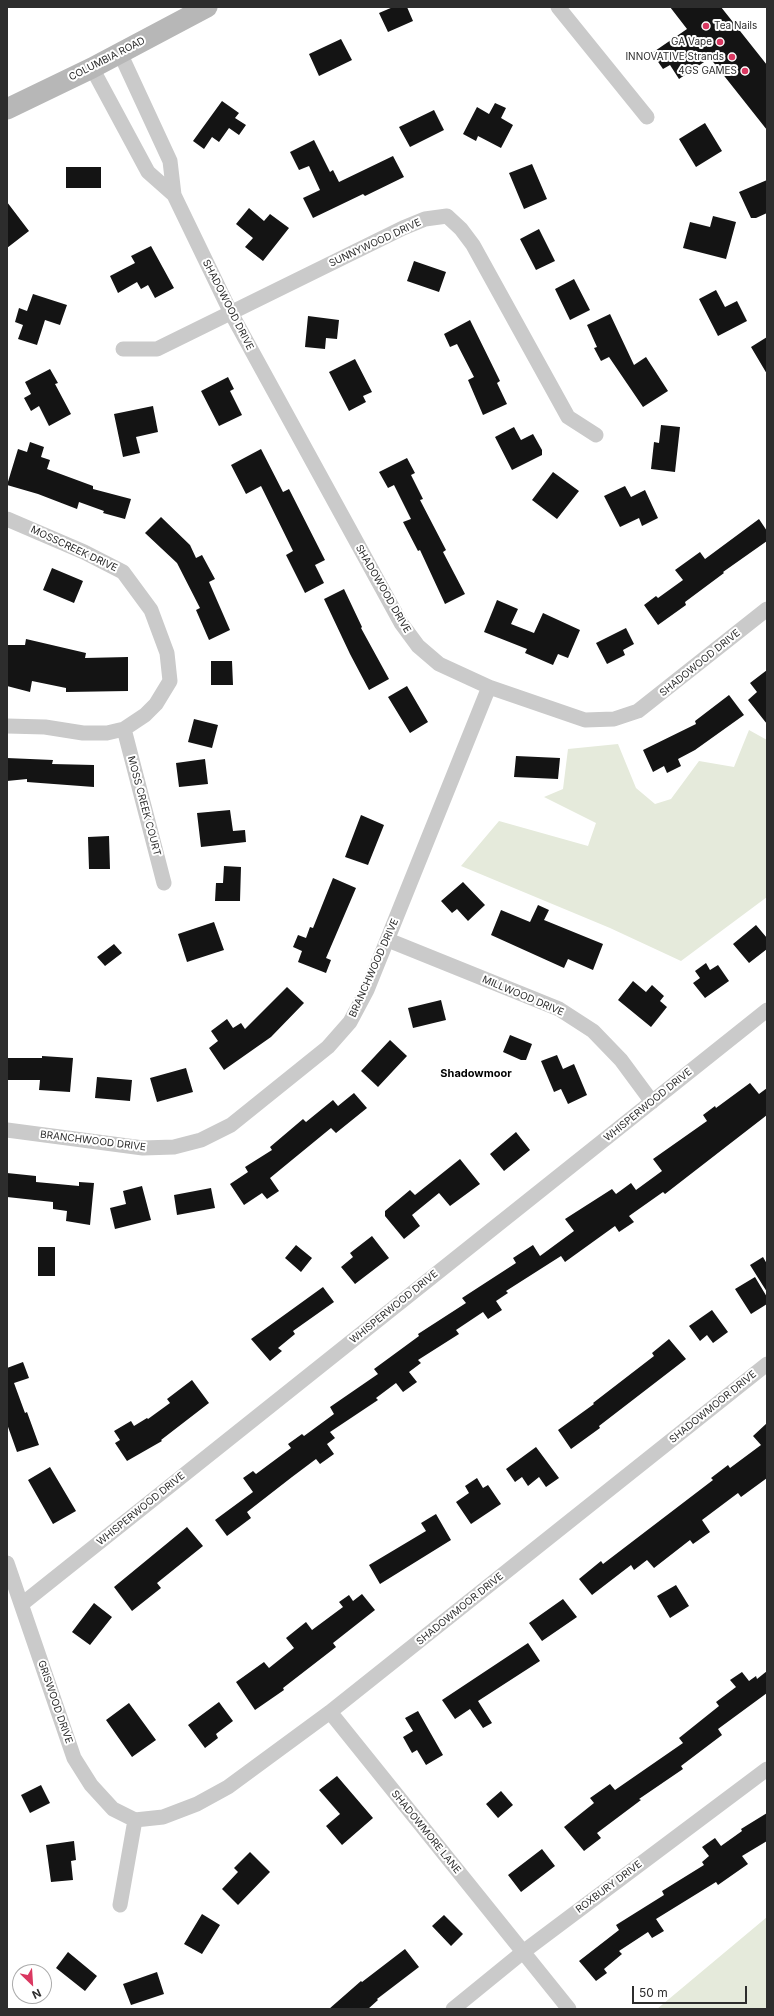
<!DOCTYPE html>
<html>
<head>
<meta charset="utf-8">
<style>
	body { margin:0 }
	#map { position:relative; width:774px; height:2016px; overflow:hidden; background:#fff; font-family:Inter,sans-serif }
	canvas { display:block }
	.frame { position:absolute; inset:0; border:8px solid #2d2d2d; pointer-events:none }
	.north { position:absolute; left:12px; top:1964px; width:40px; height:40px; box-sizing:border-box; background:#fff; border:1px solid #ababab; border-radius:50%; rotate:155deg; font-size:11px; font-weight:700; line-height:16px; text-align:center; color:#2d2d2d }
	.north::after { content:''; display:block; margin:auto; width:14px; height:18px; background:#da3861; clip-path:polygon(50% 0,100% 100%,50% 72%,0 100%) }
	.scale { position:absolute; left:632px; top:1986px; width:115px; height:18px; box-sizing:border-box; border:2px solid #2d2d2d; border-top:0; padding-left:5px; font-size:12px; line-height:14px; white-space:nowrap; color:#2d2d2d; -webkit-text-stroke:3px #fff; paint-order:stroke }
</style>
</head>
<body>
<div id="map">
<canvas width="774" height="2016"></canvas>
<div class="frame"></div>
<div class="north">N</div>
<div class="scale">50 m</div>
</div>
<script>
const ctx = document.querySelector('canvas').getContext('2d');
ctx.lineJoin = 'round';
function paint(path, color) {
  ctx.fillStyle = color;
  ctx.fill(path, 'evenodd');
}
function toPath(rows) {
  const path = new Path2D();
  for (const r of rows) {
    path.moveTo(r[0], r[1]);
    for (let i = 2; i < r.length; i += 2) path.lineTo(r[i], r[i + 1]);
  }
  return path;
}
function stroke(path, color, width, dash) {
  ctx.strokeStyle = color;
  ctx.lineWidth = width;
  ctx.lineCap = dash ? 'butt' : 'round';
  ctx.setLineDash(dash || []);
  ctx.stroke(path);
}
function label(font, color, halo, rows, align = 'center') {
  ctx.font = font + ' Inter,sans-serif';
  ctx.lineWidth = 4;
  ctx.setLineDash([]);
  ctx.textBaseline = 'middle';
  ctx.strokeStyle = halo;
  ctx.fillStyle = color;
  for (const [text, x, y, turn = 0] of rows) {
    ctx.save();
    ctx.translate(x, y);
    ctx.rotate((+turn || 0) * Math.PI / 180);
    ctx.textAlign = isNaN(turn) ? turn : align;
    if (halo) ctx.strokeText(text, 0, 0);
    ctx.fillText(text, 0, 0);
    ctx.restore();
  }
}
paint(toPath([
	[749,730,767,740,767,897,681,961,610,928,461,866,499,821,588,846,596,823,544,797,563,789,568,749,618,744,636,788,655,804,671,799,699,761,734,767],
	[767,1917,767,2009,657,2009]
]), '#e5eadb');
paint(toPath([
	[393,7,407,7,413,21,388,32,379,13],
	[670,7,721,7,767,65,767,130,710,58,679,79,670,65,663,69,652,53,687,29],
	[341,39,352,60,319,76,309,54],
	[222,101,239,113,235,118,246,125,239,135,229,128,219,142,212,137,204,149,193,141],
	[495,103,506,108,501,118,513,125,501,148,478,136,476,141,463,134,477,107,489,114],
	[434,110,444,130,410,147,399,127],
	[705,123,722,151,696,167,679,139],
	[314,140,330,172,333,170,339,182,393,156,404,177,365,196,363,194,313,218,303,198,320,190,309,166,299,170,290,152],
	[532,164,547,199,524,209,509,173],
	[66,167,101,167,101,188,66,188],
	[767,180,767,213,756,218,751,218,739,192],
	[7,202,29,231,7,248],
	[249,208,264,221,270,214,289,228,263,261,245,247,253,238,236,224],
	[713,216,736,222,726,259,683,248,690,222,710,227],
	[539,229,555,261,536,270,520,239],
	[151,246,174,288,155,298,148,285,141,289,137,282,118,293,110,276,135,263,131,256],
	[414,261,446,272,439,292,407,281],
	[574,279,590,310,570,320,555,289],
	[716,290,725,307,737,301,747,321,718,336,699,299],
	[33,294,67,305,60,325,45,320,37,345,18,339,23,325,15,322,19,308,27,311],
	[610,314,634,365,646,357,668,391,643,407,609,357,601,361,594,348,597,347,587,325],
	[308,316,339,320,337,339,326,338,325,349,305,347],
	[470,320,500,381,497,383,507,404,483,415,468,380,474,377,457,344,450,347,444,334],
	[767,337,767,374,751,347],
	[355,359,372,392,363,396,366,402,349,411,329,372],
	[50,369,58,383,55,384,71,414,49,426,39,406,31,411,24,398,31,394,25,382],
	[228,377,234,389,230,391,242,415,219,426,201,391],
	[153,406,158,432,136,437,140,453,123,457,114,414],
	[661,425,680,427,675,472,651,469,654,442,659,443],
	[514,427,521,440,533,434,542,450,542,455,512,470,495,437],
	[30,442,44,447,41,457,50,460,47,469,93,486,93,489,131,499,125,519,103,513,104,511,79,502,77,509,38,494,7,485,18,449,27,452],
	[261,449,283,492,289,489,325,560,315,565,324,583,305,593,286,555,293,551,261,486,246,494,231,465],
	[407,458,415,473,411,475,423,499,420,500,446,550,443,552,465,594,445,604,420,550,418,551,403,522,411,519,394,485,388,488,379,472],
	[553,472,579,491,557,519,532,500],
	[625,486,631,497,645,490,658,518,642,526,639,518,620,527,604,496],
	[161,517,190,545,196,558,202,555,215,579,209,582,230,630,209,640,196,610,200,608,177,563,145,533],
	[759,519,767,531,767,541,723,572,724,573,685,602,686,605,658,625,644,605,656,596,658,598,683,580,675,570,700,552,705,559],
	[52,568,83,581,74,603,43,590],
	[344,589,362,627,361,628,389,679,369,690,350,654,324,599],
	[497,600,518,609,511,624,534,633,543,613,580,630,568,658,558,654,553,665,525,653,527,649,484,632],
	[626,628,634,644,623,650,625,655,607,664,596,643],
	[26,639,86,653,85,658,128,657,128,691,66,692,66,688,32,681,30,692,7,686,7,645,25,645],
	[211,661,232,661,233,685,211,685],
	[767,670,767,724,748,700,757,692,750,683],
	[407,686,428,722,410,733,388,697],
	[729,695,744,715,695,750,678,759,681,766,667,773,664,766,653,772,643,750,696,724,695,721],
	[194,719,218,725,212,748,188,742],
	[516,756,560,758,558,779,514,777],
	[7,758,53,760,52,764,94,765,94,787,27,782,27,779,7,781],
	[205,759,208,784,179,787,176,763],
	[230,810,233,831,245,830,246,842,201,847,197,813],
	[361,815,384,825,368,865,345,857],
	[109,836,110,869,89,869,88,837],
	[224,866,241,867,240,901,215,901,216,883,223,883],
	[333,878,356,888,326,958,331,960,326,973,298,962,302,951,293,947,298,935,306,938,310,927,313,928],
	[463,882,485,905,468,921,457,909,452,913,441,901],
	[538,905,549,910,544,920,603,944,593,970,568,959,564,968,491,935,501,910,530,922],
	[214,922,224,950,187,962,178,934],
	[756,925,767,938,767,949,749,963,733,944],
	[114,944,122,953,105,966,97,957],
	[706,963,710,970,718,965,729,981,705,998,693,983,700,978,695,971],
	[633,981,646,992,652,985,664,996,660,1001,667,1007,651,1027,618,1000],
	[287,987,304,1003,271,1037,224,1070,209,1048,218,1041,211,1031,227,1019,233,1028,241,1023,245,1029],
	[441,1000,446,1020,413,1028,408,1008],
	[510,1035,532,1044,526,1060,521,1060,503,1052],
	[390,1040,407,1056,378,1087,361,1071],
	[557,1055,563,1069,574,1064,587,1095,568,1104,561,1089,554,1092,541,1061],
	[42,1056,73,1058,70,1092,39,1090,40,1080,7,1080,7,1058,42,1058],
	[186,1068,193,1092,157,1102,150,1078],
	[97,1077,132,1080,130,1101,95,1098],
	[750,1083,759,1094,767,1088,767,1115,665,1194,663,1192,629,1216,634,1222,619,1232,615,1226,565,1262,561,1256,506,1291,508,1293,496,1301,502,1310,488,1319,483,1312,456,1330,459,1334,418,1360,421,1363,409,1372,417,1382,403,1392,396,1383,376,1398,378,1400,330,1432,335,1438,327,1444,334,1454,320,1464,316,1459,292,1477,247,1512,251,1518,227,1536,215,1520,253,1492,243,1478,253,1471,256,1474,291,1448,288,1444,302,1434,304,1436,334,1414,330,1407,378,1374,374,1369,419,1336,418,1334,466,1303,462,1298,516,1263,513,1258,533,1245,540,1256,574,1231,565,1219,612,1189,616,1194,631,1183,636,1190,662,1171,653,1159,707,1121,703,1115,715,1106,716,1108],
	[354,1093,367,1108,336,1133,331,1128,270,1178,279,1191,267,1199,262,1193,244,1205,230,1184,248,1172,245,1167,272,1150,270,1147,303,1119,306,1122,333,1100,338,1106],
	[516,1132,530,1150,504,1171,490,1154],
	[460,1159,480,1184,450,1206,439,1193,412,1215,420,1226,404,1239,385,1216,385,1211,410,1190,415,1195],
	[7,1173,36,1176,36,1182,79,1186,79,1182,94,1183,90,1225,66,1221,67,1211,53,1209,53,1202,7,1197],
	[142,1186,151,1220,115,1229,110,1208,126,1204,123,1191],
	[211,1188,215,1208,177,1215,174,1195],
	[372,1236,389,1258,355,1284,341,1267,353,1257,350,1253],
	[296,1245,312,1258,301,1272,285,1258],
	[38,1247,55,1247,55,1276,38,1276],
	[763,1257,767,1264,767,1292,750,1265],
	[755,1277,767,1297,767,1304,751,1314,735,1289],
	[323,1287,334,1302,293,1331,295,1334,278,1348,282,1351,270,1361,251,1339],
	[712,1310,728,1332,713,1343,707,1335,700,1341,689,1326],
	[669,1339,686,1359,599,1426,600,1428,571,1449,558,1430,594,1404,593,1403,654,1356,652,1353],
	[23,1362,29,1378,14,1383,25,1413,27,1412,39,1445,17,1452,7,1424,7,1368],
	[192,1380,209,1403,161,1440,162,1441,127,1461,115,1443,120,1440,114,1431,131,1421,134,1426,147,1418,148,1419,170,1403,167,1399],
	[767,1423,767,1478,741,1497,738,1493,702,1520,710,1532,693,1544,690,1540,654,1568,647,1560,634,1570,631,1565,592,1595,579,1579,601,1561,603,1564,713,1480,711,1478,728,1465,730,1468,761,1445,753,1436],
	[536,1447,559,1478,546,1487,539,1477,528,1486,522,1477,515,1482,506,1469],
	[50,1467,76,1511,53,1524,28,1480],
	[477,1478,483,1488,488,1485,501,1504,471,1524,456,1502,469,1493,465,1486],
	[436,1514,451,1540,380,1584,369,1565,426,1531,421,1523],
	[187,1527,203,1546,157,1583,161,1588,132,1611,114,1587],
	[676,1585,689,1606,670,1618,657,1596],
	[362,1594,375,1610,333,1643,336,1647,283,1688,284,1690,255,1710,236,1682,264,1662,269,1668,294,1648,286,1638,306,1622,312,1630,343,1607,339,1602,349,1595,353,1601],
	[563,1599,577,1617,542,1641,529,1623],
	[94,1603,112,1617,90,1645,72,1632],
	[528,1643,540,1661,478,1701,492,1723,483,1728,470,1709,455,1719,442,1700],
	[767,1671,767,1693,718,1729,722,1735,681,1766,683,1769,639,1799,641,1800,597,1833,601,1838,584,1851,564,1827,594,1803,590,1798,610,1784,615,1790,683,1743,679,1738,719,1706,716,1702,736,1687,730,1680,742,1672,749,1681,756,1676,757,1679],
	[219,1702,233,1721,216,1734,218,1738,205,1748,188,1725],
	[129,1703,156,1740,132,1757,106,1720],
	[418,1711,443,1755,426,1765,417,1750,412,1753,403,1737,413,1731,405,1718],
	[337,1776,373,1818,342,1845,326,1826,340,1814,319,1790],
	[41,1785,50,1803,30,1813,21,1795],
	[501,1791,513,1805,498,1818,486,1804],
	[767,1813,767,1841,742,1856,748,1864,718,1885,716,1882,656,1919,664,1931,652,1938,648,1932,619,1951,622,1954,604,1969,607,1973,596,1981,579,1961,619,1930,616,1925,664,1895,662,1891,704,1865,702,1862,709,1856,702,1847,715,1838,721,1846,742,1831,741,1829],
	[74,1841,76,1860,71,1861,73,1880,51,1882,46,1845],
	[542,1849,555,1866,521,1892,508,1875],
	[250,1852,270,1872,238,1905,222,1889,238,1872,234,1868],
	[202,1914,220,1925,202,1954,184,1944],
	[444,1915,463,1934,451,1946,432,1926],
	[405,1949,419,1967,377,1999,378,2000,368,2009,329,2009,361,1981,362,1982],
	[68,1952,97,1976,85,1991,56,1968],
	[157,1972,164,1994,131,2005,123,1984]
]), '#141414');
stroke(toPath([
	[558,7,647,117],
	[120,53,170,161,174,195,231,313,401,623,418,646,439,664,489,687,585,720,614,719,638,711,767,609],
	[92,68,148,172,174,195],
	[123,349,157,349,403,228,425,219,447,216,461,229,473,245,568,417,596,435],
	[7,519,84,552,123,572,151,610,167,653,170,681,156,704,145,715,124,729,107,733,83,733,45,727,7,726],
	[124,729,164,883],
	[388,940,559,1009,593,1031,621,1060,652,1102],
	[7,1130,143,1148,174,1147,201,1140,231,1125,328,1047,350,1022,367,990,489,687],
	[7,1563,74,1758,91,1785,113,1809,135,1820],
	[22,1604,767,1010],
	[330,1712,569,2009],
	[135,1820,163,1817,197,1804,228,1787,330,1712,767,1364],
	[120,1905,135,1820],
	[453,2009,523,1952,767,1769]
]), '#cacaca', 15);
stroke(toPath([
	[7,109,92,68,207,7]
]), '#b7b7b7', 21);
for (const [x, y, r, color] of [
	[706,26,4,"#da3861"],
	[720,42,4,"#da3861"],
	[732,57,4,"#da3861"],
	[745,71,4,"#da3861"]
]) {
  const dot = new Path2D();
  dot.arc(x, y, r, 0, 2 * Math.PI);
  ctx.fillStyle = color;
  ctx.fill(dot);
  stroke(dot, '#fff', 1.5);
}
label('10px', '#2d2d2d', '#fff', [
	["Tea Nails",714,26,"left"],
	["GA Vape",712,42],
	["INNOVATIVE Strands",724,57],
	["4GS GAMES",737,71]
], 'right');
label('10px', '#2d2d2d', '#fff', [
	["COLUMBIA ROAD",107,59,-27],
	["SUNNYWOOD DRIVE",375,243,-25],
	["SHADOWOOD DRIVE",228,305,63],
	["MOSSCREEK DRIVE",74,549,25],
	["SHADOWOOD DRIVE",383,589,60],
	["SHADOWOOD DRIVE",700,663,-39],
	["MOSS CREEK COURT",144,806,75],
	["BRANCHWOOD DRIVE",374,968,-66],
	["MILLWOOD DRIVE",523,996,23],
	["WHISPERWOOD DRIVE",648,1105,-39],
	["BRANCHWOOD DRIVE",93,1141,7],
	["WHISPERWOOD DRIVE",394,1307,-39],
	["SHADOWMOOR DRIVE",713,1407,-39],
	["WHISPERWOOD DRIVE",141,1509,-39],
	["SHADOWMOOR DRIVE",460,1609,-39],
	["GRISWOOD DRIVE",55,1702,71],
	["SHADOWMORE LANE",426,1832,51],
	["ROXBURY DRIVE",609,1887,-37]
]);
label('bold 11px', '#000', '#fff', [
	["Shadowmoor",476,1074]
]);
</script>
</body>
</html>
